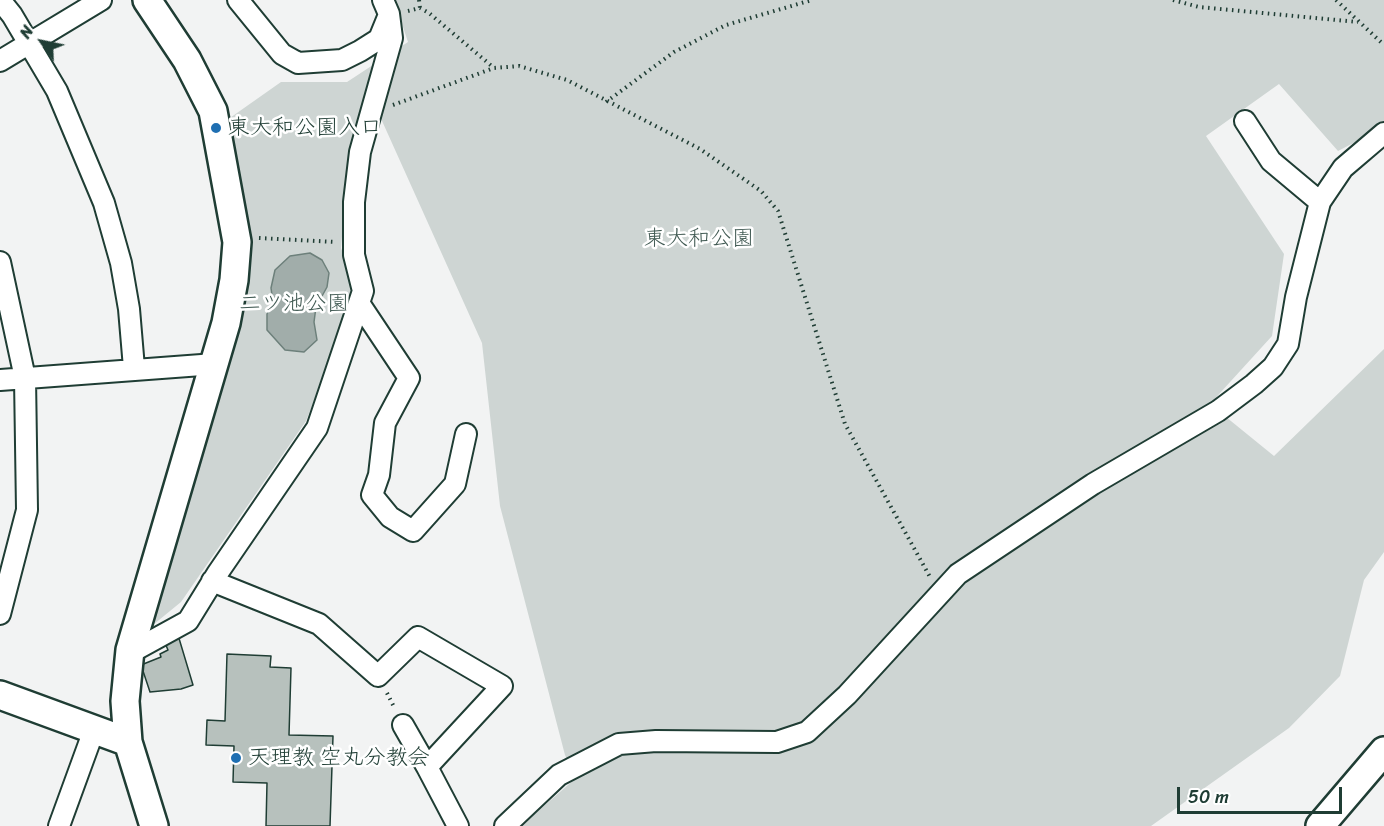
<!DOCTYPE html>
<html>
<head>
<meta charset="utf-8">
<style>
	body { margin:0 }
	#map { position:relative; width:1384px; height:826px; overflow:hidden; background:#f2f3f3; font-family:Sriracha,sans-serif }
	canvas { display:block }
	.north { position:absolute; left:12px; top:12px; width:60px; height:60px; -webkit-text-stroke:4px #fff; paint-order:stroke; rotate:303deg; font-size:16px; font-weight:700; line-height:24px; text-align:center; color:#1f3d34 }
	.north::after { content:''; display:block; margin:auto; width:21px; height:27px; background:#1f3d34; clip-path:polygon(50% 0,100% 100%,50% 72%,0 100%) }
	.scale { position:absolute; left:1177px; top:787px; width:165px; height:27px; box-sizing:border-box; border:3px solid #1f3d34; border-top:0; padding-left:8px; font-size:18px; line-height:21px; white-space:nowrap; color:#1f3d34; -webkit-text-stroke:4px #fff; paint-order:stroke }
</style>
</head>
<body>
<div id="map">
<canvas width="1384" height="826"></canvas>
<div class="north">N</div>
<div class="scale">50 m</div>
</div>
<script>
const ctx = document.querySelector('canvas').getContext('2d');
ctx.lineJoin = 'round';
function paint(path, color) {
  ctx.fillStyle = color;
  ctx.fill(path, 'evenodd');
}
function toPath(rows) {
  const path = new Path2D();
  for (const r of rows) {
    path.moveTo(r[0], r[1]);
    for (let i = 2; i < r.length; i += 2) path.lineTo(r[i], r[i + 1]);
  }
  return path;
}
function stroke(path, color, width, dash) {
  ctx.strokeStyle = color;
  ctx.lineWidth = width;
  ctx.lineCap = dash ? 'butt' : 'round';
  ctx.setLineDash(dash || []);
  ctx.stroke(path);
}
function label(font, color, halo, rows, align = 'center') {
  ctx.font = font + ' Sriracha,"Klee One",sans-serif';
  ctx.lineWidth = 5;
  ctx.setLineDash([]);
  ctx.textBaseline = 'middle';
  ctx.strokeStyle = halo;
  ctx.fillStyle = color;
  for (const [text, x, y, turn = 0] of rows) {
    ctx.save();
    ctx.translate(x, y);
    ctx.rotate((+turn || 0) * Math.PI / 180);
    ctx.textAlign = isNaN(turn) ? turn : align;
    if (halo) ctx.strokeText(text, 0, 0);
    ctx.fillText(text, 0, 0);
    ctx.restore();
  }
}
paint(toPath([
	[394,0,1384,0,1384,127,1338,151,1279,84,1206,136,1284,254,1272,336,1210,404,1274,456,1384,349,1384,552,1364,580,1340,676,1289,728,1151,826,521,826,576,778,565,755,500,506,482,343,369,92,349,157,341,248,357,291,306,421,181,602,148,629,227,365,227,120,281,82,347,82,408,42]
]), '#ced5d3');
const water = toPath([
	[310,253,322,260,329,273,327,287,316,307,314,322,317,340,304,352,285,350,267,330,267,314,273,302,271,288,275,270,290,256,310,253]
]);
paint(water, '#a1adaa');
stroke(water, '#6d807b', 1.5);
const building = toPath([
	[178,635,193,685,181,689,150,692,141,665,161,657,160,654,168,650,165,643,178,635],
	[227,654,271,656,270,667,291,668,289,735,333,736,330,826,266,826,267,783,233,782,234,746,206,745,207,720,225,721,227,654]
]);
paint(building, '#b7c1bd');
stroke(building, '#1f3d34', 1.5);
const street = toPath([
	[0,0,12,15,57,91,104,203,121,263,129,309,134,368],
	[238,0,282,54,298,63,342,60,360,51,379,39,388,17],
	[0,61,101,0],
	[1245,121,1271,161,1320,202],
	[0,262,25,378,27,510,0,614],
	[359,303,409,378,385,423,379,475,372,495,390,517,413,531,455,484,466,434],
	[0,380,215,364],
	[212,581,319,624,378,676,418,637,502,686,427,767,458,826],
	[130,650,137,649,188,621,217,574,317,428,363,291,354,255,354,202,360,152,392,38,389,14,383,0],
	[403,725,427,767],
	[59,826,94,730],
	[505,826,559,775,619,744,656,741,777,742,807,732,847,695,958,574,1093,484,1218,411,1254,384,1273,367,1288,344,1296,297,1320,202,1343,168,1384,133]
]);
const secondary = toPath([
	[147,0,187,60,213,111,237,242,234,280,226,323,130,650,125,701,128,742,154,826],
	[0,695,128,742],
	[1320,826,1384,751]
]);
stroke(street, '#1f3d34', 24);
stroke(secondary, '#1f3d34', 32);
stroke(toPath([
	[419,0,420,8],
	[1173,0,1199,7,1358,22],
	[1336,0,1384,45],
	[408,11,420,8,429,13,494,68],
	[606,102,674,52,726,25,812,0],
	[393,105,494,68,519,66,567,80,700,149,761,191,778,211,845,424,930,577],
	[259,238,336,242],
	[387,693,394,707]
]), '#1f3d34', 4, [1.5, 4.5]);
stroke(street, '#fff', 20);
stroke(secondary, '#fff', 27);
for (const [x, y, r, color] of [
	[216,128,6,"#1f6fb2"],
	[236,758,6,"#1f6fb2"]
]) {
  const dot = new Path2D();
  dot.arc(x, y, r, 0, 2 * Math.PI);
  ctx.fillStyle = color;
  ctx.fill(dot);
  stroke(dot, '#fff', 2);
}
label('22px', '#1f3d34', '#fff', [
	["東大和公園入口",228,128],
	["天理教 空丸分教会",248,758]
], 'left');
label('22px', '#425b54', '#fff', [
	["東大和公園",699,239],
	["二ツ池公園",294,304]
]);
</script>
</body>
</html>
